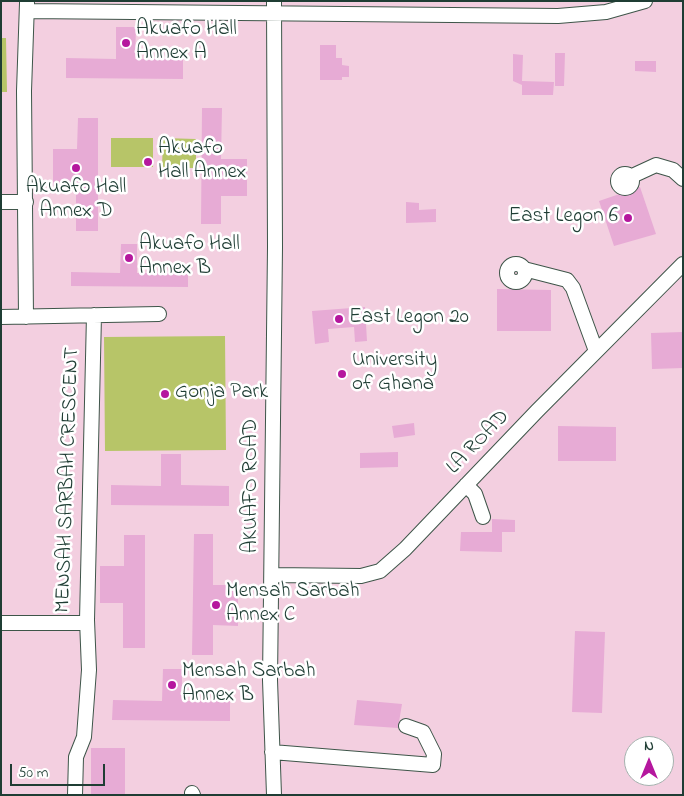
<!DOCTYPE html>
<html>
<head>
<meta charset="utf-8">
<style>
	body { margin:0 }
	#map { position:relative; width:684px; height:796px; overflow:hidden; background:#f0dfbe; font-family:"Indie Flower",sans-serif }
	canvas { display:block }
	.frame { position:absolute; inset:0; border:2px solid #1f3d34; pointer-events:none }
	.north { position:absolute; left:624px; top:736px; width:50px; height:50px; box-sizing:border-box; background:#fff; border:1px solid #a5b1ae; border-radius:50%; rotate:0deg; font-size:14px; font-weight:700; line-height:20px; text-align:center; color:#1f3d34 }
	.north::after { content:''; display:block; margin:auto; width:18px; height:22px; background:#b5179e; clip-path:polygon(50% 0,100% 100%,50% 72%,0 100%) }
	.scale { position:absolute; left:10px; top:764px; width:95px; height:22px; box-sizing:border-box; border:2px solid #1f3d34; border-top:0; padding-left:6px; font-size:15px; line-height:18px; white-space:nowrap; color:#1f3d34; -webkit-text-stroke:4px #fff; paint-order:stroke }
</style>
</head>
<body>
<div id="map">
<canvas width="684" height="796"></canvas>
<div class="frame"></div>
<div class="north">N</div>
<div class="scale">50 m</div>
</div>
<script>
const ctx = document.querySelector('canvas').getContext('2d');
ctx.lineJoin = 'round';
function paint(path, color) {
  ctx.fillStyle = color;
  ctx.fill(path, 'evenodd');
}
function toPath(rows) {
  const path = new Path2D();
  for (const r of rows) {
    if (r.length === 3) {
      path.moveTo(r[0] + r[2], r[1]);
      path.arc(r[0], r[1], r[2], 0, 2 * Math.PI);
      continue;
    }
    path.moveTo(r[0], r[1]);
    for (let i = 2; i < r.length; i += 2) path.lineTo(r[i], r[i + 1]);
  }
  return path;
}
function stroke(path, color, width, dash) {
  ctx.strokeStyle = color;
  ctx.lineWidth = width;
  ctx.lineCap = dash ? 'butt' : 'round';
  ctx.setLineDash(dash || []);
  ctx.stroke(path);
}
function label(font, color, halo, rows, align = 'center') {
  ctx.font = font + ' "Indie Flower",sans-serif';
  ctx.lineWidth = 5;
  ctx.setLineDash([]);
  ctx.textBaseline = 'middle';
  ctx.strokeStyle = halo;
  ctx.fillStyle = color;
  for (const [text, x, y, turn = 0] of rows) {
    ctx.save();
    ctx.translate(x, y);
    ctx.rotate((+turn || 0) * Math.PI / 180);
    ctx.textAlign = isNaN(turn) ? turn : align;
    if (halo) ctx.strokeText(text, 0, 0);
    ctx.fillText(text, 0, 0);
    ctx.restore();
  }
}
paint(toPath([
	[1,1,683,1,683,795,1,795],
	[634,746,664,746,664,776,634,776]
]), '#f3cfe0');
paint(toPath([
	[1,38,6,38,7,92,1,92],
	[111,138,153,138,153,167,111,167],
	[163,138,196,139,196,168,162,168],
	[225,336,226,450,105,451,104,337]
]), '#b7c568');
paint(toPath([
	[116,27,136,27,135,59,183,59,183,79,66,78,66,58,116,59],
	[320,45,336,45,336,58,342,58,342,65,349,66,349,77,342,77,342,80,320,80],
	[555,53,565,53,564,86,555,86],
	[513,54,523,55,522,81,554,82,553,95,522,95,522,85,513,81],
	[635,61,656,61,656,72,635,71],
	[202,108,222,108,221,159,247,159,247,196,221,196,221,224,201,224],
	[78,118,98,118,98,231,76,231,76,186,53,186,53,149,77,149],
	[640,187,656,234,614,246,599,201],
	[406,202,419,203,419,210,436,209,436,222,406,223],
	[121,244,137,244,137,273,188,273,188,287,71,286,71,272,120,273],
	[497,289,551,290,551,331,497,331],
	[365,307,367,341,355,342,354,327,328,329,329,342,315,344,312,311],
	[683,332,683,368,652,369,651,333],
	[414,423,415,435,394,438,392,426],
	[558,426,616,427,616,461,558,461],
	[398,452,398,467,360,468,360,453],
	[161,454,181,454,181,485,229,486,229,506,111,505,111,485,161,486],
	[492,519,515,520,515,532,502,532,502,552,460,551,461,532,492,532],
	[194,534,213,534,213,585,238,585,238,626,213,625,213,655,192,655],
	[124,535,145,535,145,648,123,648,123,603,100,603,100,566,124,566],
	[575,631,605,632,602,713,572,712],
	[163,669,182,669,182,701,230,701,230,721,112,720,113,700,162,701],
	[357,700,402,704,398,728,354,725],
	[91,748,125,748,125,795,91,795]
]), '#e7abd5');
const minor = toPath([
	[274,1,275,247,270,680,274,795],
	[27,11,558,16,606,12,645,1],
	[625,181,7],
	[630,177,656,165,673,170,683,179],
	[1,202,26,202],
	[516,273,9],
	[524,269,567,280,573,288,596,351],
	[1,317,159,314],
	[26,317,24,91,27,3],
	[466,485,475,494,483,517],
	[272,575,361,576,380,571,405,549,537,411,683,264],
	[1,623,84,623,87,620],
	[272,752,433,765,434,754,423,732,406,726],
	[192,793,193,795],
	[75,795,76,757,84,737,89,670,87,620,94,315]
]);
stroke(minor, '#3e5549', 16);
stroke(minor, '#fff', 14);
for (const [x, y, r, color] of [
	[126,43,5,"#b5179e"],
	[148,162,5,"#b5179e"],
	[76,168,5,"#b5179e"],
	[628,218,5,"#b5179e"],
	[129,258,5,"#b5179e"],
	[339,319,5,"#b5179e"],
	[342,374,5,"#b5179e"],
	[165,394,5,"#b5179e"],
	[216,605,5,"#b5179e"],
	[172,685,5,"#b5179e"]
]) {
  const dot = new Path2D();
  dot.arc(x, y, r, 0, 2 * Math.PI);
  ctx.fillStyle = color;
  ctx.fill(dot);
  stroke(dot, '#fff', 2);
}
label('21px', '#1f3d34', '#fff', [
	["Akuafo Hall",136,31],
	["Annex A",136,55],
	["Akuafo",158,150],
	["Hall Annex",158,174],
	["Akuafo Hall",76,189,"center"],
	["Annex D",76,213,"center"],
	["East Legon 6",618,218,"right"],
	["Akuafo Hall",139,246],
	["Annex B",139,270],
	["East Legon 20",349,319],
	["University",352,362],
	["of Ghana",352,386],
	["Gonja Park",175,394],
	["Mensah Sarbah",226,593],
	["Annex C",226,617],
	["Mensah Sarbah",182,673],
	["Annex B",182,697]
], 'left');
label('21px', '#1f3d34', '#fff', [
	["LA ROAD",479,443,-46],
	["MENSAH SARBAH CRESCENT",69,480,-88],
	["AKUAFO ROAD",253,486,-90]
]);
</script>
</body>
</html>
